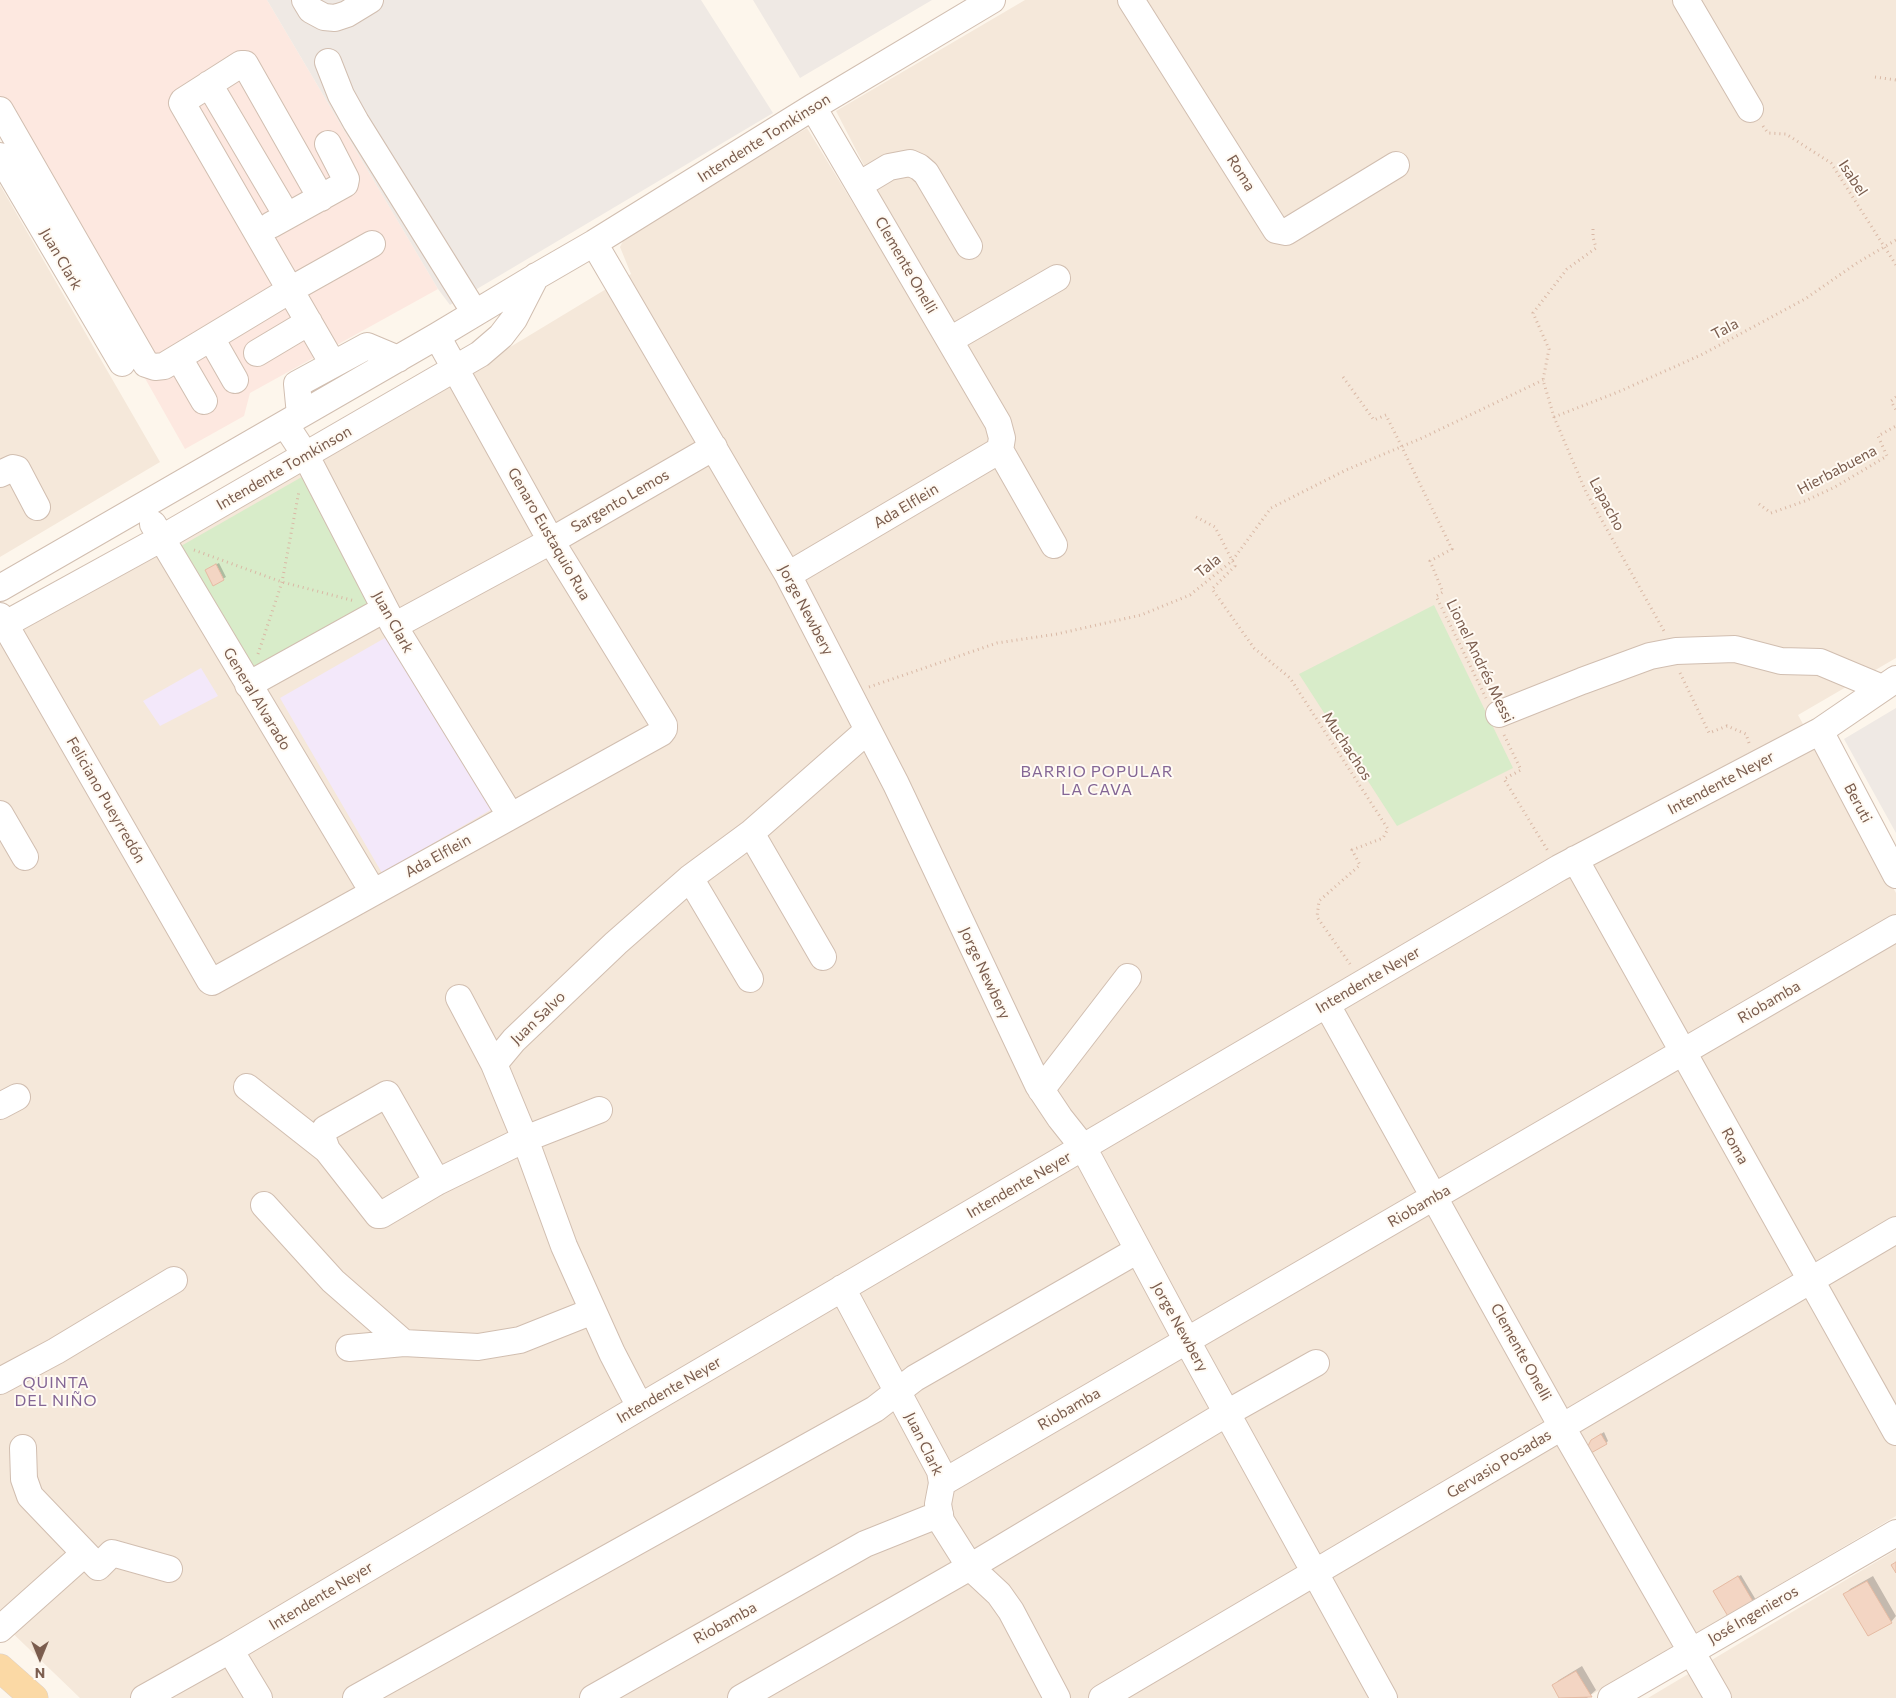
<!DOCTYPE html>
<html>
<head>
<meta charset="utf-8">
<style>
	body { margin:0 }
	#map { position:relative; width:1896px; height:1698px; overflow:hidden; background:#fdf6ec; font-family:Commissioner,sans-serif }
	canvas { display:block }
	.north { position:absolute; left:15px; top:1633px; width:50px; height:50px; -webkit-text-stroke:4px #fffaf3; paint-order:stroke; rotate:180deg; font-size:14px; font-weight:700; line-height:20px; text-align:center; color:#7a5c4d }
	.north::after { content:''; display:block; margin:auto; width:18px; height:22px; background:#7a5c4d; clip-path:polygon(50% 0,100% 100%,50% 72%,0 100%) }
</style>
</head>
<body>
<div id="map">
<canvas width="1896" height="1698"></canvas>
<div class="north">N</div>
</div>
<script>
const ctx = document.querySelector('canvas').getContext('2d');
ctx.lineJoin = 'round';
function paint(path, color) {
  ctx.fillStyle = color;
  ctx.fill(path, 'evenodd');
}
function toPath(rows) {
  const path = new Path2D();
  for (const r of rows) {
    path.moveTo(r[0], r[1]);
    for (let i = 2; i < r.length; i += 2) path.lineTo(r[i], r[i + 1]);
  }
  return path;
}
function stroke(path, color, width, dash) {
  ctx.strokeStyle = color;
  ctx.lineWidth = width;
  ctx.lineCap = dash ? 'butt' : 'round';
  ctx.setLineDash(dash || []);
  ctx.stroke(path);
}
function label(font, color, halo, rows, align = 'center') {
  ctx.font = font + ' Commissioner,sans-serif';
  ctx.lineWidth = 4;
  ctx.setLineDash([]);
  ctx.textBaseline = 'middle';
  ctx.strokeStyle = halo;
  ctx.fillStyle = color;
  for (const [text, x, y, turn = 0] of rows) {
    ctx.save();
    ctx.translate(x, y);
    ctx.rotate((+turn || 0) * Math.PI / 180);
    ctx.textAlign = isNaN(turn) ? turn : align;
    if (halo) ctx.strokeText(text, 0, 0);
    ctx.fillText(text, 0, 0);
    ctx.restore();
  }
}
paint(toPath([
	[1025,0,1896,0,1896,658,1798,715,1896,893,1896,1516,1586,1698,80,1698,0,1621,0,623,454,381,631,274,620,247,625,237,807,128,1050,526,836,111],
	[0,185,160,462,0,557],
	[1896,1550,1896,1698,1648,1698]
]), '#f5e8da');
paint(toPath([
	[0,0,267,0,438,289,250,393,244,416,185,449,0,122]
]), '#fde8e0');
paint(toPath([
	[267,0,701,0,773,113,450,305,438,289],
	[753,0,932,0,800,78],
	[1896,708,1896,833,1844,739]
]), '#efe9e4');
paint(toPath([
	[397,631,499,805,382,873,280,698],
	[201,668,218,696,160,726,143,701]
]), '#f3e8fa');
paint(toPath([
	[307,474,389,615,262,687,181,546],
	[1434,605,1513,768,1397,826,1299,674]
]), '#d8ecc9');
paint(toPath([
	[219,563,226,577,214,584,206,570],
	[1604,1432,1608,1441,1606,1443,1595,1438],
	[1741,1575,1756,1600,1753,1602,1717,1589],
	[1873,1576,1896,1616,1891,1622,1845,1595,1850,1589],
	[1582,1666,1596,1690,1587,1698,1561,1698,1553,1686,1559,1680]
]), '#0003');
const building = toPath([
	[216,564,224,580,213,586,205,570,216,564],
	[1601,1434,1607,1444,1591,1453,1587,1448,1591,1440,1601,1434],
	[1896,1562,1896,1573,1891,1565,1896,1562],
	[1738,1576,1754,1603,1729,1618,1713,1591,1738,1576],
	[1867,1581,1892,1623,1868,1636,1843,1594,1867,1581],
	[1576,1671,1592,1697,1559,1698,1552,1685,1576,1671]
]);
paint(building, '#f3d5c3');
stroke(building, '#e6bba3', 1);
const minor = toPath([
	[305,0,311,10,324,17,335,18,347,14,370,0],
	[1131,0,1276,230,1286,232,1396,165],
	[1686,0,1750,109],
	[328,62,341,95,356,122,475,313],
	[209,84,287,216],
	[0,110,146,364,155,367,164,366,290,290,372,244],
	[0,156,122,363],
	[859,185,889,167,910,163,919,167,926,173,969,246],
	[321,198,245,64,241,64,183,101,182,103,333,364],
	[271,225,345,184,346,179,328,144],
	[594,243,788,575,896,784,1038,1085,1060,1118,1083,1147,1187,1341,1384,1698],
	[211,338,235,380],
	[950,340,1057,278],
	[257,353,309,322],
	[179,358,204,401],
	[300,415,297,384,367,346,398,359],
	[285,424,306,456,394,626,510,815],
	[1000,450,1054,545],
	[0,474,13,468,17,469,37,507],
	[153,524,373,892],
	[788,575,1000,450,1002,438,998,423,813,107],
	[0,588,437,336,537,276,594,243,813,107,992,0],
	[0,616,210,981,212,982,661,733,664,729,664,725,551,541,437,336],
	[394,626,551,541,714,447],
	[0,627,162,538,480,354,501,336,514,319,536,276],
	[248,685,385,609],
	[1499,714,1582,681,1650,656,1676,651,1735,649,1781,661,1820,662,1882,688],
	[1820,731,1896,875],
	[0,814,25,857],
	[751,833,823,957],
	[1575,859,1896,1432],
	[690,878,750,979],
	[459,998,494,1064],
	[1327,1005,1562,1427,1718,1698],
	[247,1087,327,1150],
	[1041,1090,1128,977],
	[0,1106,17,1097],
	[437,1182,387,1094,325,1129,322,1136,327,1150,378,1215,381,1215,437,1182,525,1139,599,1110],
	[264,1205,333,1281,404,1343],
	[842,1288,940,1471,942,1483,938,1504,941,1521,970,1567,999,1594,1011,1611,1057,1698],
	[349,1348,404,1343,478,1347,520,1340,593,1311],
	[0,1381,56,1351,174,1280],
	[640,1407,612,1353,564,1246,525,1139,494,1064,514,1040,616,943,690,878,751,833,867,731],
	[23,1448,24,1479,30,1496,98,1567,112,1553,169,1569],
	[942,1483,1896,928],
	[0,1629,84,1554],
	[230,1650,259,1698],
	[144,1698,230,1650,640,1407,1559,868,1820,731,1896,679],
	[356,1698,875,1409,915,1378,1138,1250],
	[593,1698,865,1544,940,1514],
	[741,1698,970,1567,1227,1413,1316,1363],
	[1102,1698,1896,1230],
	[1611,1698,1896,1533]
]);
const major = toPath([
	[0,1668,34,1698]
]);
stroke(minor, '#d1beb0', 28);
stroke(major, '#dad1cd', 29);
stroke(toPath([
	[1875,77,1896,80],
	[1763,126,1768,133,1786,134,1831,163,1896,265],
	[1593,229,1593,237,1596,248,1567,269,1533,313,1549,349,1543,380,1554,417,1586,492,1664,631],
	[1343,377,1374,420,1386,415,1452,549,1430,561,1443,592,1436,596,1486,698],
	[1896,397,1891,401,1896,410],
	[1554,417,1618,392,1701,355,1805,299,1857,263,1896,240],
	[1759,504,1771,513,1805,501,1835,487,1887,456,1878,436,1896,426],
	[1196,517,1215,527,1235,566,1212,589,1254,648,1290,678,1388,829,1383,838,1352,850,1360,865,1319,901,1317,917,1350,964],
	[194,550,282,582,355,601],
	[258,654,282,582,299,491],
	[1680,673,1709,733,1727,726,1746,734,1749,743],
	[869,687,997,643,1057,634,1141,615,1190,595,1232,561,1271,508,1346,470,1422,438,1543,380],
	[1504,735,1521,770,1504,779,1548,851]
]), '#d9b8a5', 3, [1, 4]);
stroke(minor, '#fff', 26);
stroke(major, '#fbd9a5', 28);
label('15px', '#7a5c4d', '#fffaf3', [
	["Intendente Tomkinson",764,138,-32],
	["Roma",1241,173,58],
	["Isabel",1853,178,57],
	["Juan Clark",61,259,60],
	["Clemente Onelli",906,265,60],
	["Tala",1725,329,-28],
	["Intendente Tomkinson",284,468,-30],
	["Hierbabuena",1837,470,-28],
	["Sargento Lemos",620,501,-30],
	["Lapacho",1607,504,62],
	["Ada Elflein",906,506,-31],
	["Genaro Eustaquio Rua",549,534,60],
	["Tala",1208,566,-39],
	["Jorge Newbery",806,610,62],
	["Juan Clark",393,622,61],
	["Lionel Andrés Messi",1480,661,64],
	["General Alvarado",257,699,59],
	["Muchachos",1347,746,57],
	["Intendente Neyer",1721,783,-28],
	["Feliciano Pueyrredón",106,800,60],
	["Beruti",1858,803,62],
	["Ada Elflein",438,856,-29],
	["Jorge Newbery",985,973,65],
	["Intendente Neyer",1368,980,-30],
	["Riobamba",1769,1002,-30],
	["Juan Salvo",538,1018,-44],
	["Roma",1735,1146,61],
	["Intendente Neyer",1019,1185,-30],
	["Riobamba",1419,1206,-30],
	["Jorge Newbery",1180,1327,61],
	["Clemente Onelli",1521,1352,61],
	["Intendente Neyer",669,1390,-30],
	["Riobamba",1069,1409,-30],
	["Juan Clark",924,1444,64],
	["Gervasio Posadas",1499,1464,-31],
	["Intendente Neyer",321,1596,-31],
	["José Ingenieros",1753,1615,-30],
	["Riobamba",725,1623,-29]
]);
ctx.letterSpacing = '1px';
label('16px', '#846695', '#fffaf3', [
	["BARRIO POPULAR",1097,772],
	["LA CAVA",1097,790],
	["QUINTA",56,1383],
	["DEL NIÑO",56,1401]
]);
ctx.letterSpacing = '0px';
</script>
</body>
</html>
